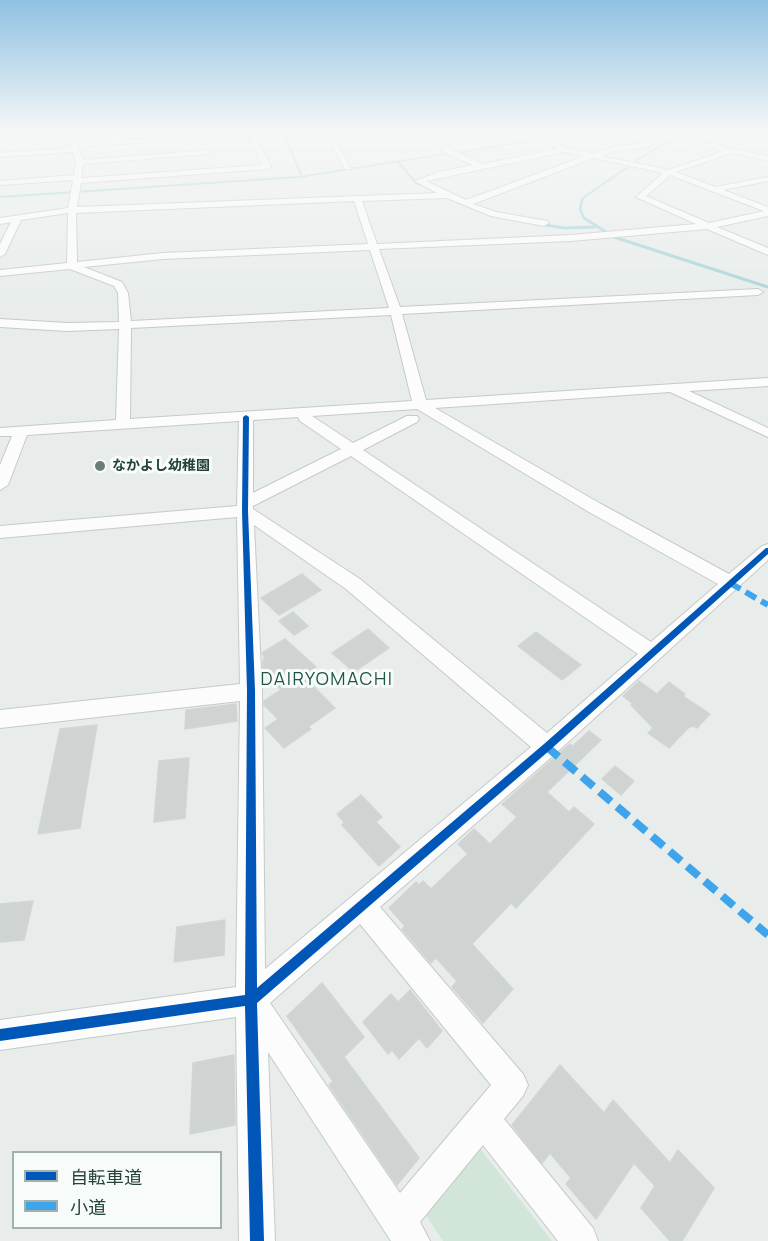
<!DOCTYPE html>
<html>
<head>
<meta charset="utf-8">
<style>
	body { margin:0 }
	#map { position:relative; width:768px; height:1241px; overflow:hidden; background:#e8edeb; font-family:Manrope,"Noto Sans JP",sans-serif }
	canvas { display:block }
	.legend { position:absolute; left:12px; top:1151px; width:210px; height:78px; box-sizing:border-box; background:#f7fbf9; border:2px solid #a3b1ad; margin:0; padding:8px 10px; list-style:none; font-size:18px; color:#24423a }
	.legend li { display:flex; align-items:center; gap:12px; height:30px }
	.legend b { width:30px; border:2px solid #a3b1ad }
</style>
</head>
<body>
<div id="map">
<canvas width="768" height="1241"></canvas>
<ul class="legend">
<li><b style="height:8px;background:#0057b8"></b>自転車道</li>
<li><b style="height:8px;background:#3ea4ec"></b>小道</li>
</ul>
</div>
<script>
const ctx = document.querySelector('canvas').getContext('2d');
ctx.lineJoin = 'round';
function paint(path, color) {
  ctx.fillStyle = color;
  ctx.fill(path, 'evenodd');
}
function toPath(rows) {
  const path = new Path2D();
  for (const r of rows) {
    path.moveTo(r[0], r[1]);
    for (let i = 2; i < r.length; i += 2) path.lineTo(r[i], r[i + 1]);
  }
  return path;
}
function stroke(path, color, width, dash) {
  ctx.strokeStyle = color;
  ctx.lineWidth = width;
  ctx.lineCap = dash ? 'butt' : 'round';
  ctx.setLineDash(dash || []);
  ctx.stroke(path);
}
function label(font, color, halo, rows, align = 'center') {
  ctx.font = font + ' Manrope,"Noto Sans JP",sans-serif';
  ctx.lineWidth = 6;
  ctx.setLineDash([]);
  ctx.textBaseline = 'middle';
  ctx.strokeStyle = halo;
  ctx.fillStyle = color;
  for (const [text, x, y, turn = 0] of rows) {
    ctx.save();
    ctx.translate(x, y);
    ctx.rotate((+turn || 0) * Math.PI / 180);
    ctx.textAlign = isNaN(turn) ? turn : align;
    if (halo) ctx.strokeText(text, 0, 0);
    ctx.fillText(text, 0, 0);
    ctx.restore();
  }
}
paint(toPath([
	[479,1147,552,1241,443,1241,425,1214]
]), '#d1e6d8');
stroke(toPath([
	[283,132,302,177],
	[547,138,589,132],
	[456,153,542,139],
	[398,162,416,183,437,192],
	[0,197,299,177,446,154],
	[582,202,583,198,645,155,685,132]
]), '#a9d4db', 2);
stroke(toPath([
	[582,200,580,209,584,218,614,237,768,287],
	[458,202,491,215],
	[539,224,564,228,594,227]
]), '#a9d4db', 3);
const building = toPath([
	[302,574,321,590,279,615,261,598,302,574],
	[293,612,308,626,294,635,279,621,293,612],
	[368,629,389,648,354,672,332,653,368,629],
	[536,632,581,665,562,680,518,646,536,632],
	[285,639,316,667,303,676,335,708,308,727,311,729,284,748,265,728,278,719,264,705,264,701,281,690,263,672,263,660,265,658,262,653,285,639],
	[639,681,657,694,669,682,685,694,683,696,710,714,697,728,693,726,688,728,669,748,648,733,653,728,631,705,633,704,623,696,639,681],
	[236,704,237,721,185,729,186,710,236,704],
	[97,725,80,828,38,834,60,729,97,725],
	[589,731,601,740,547,792,569,812,574,807,594,824,516,908,511,903,472,944,513,989,483,1023,452,987,457,981,436,958,431,963,402,929,405,926,389,908,416,882,419,885,423,881,431,889,468,854,458,844,474,829,490,844,517,817,502,804,570,744,573,746,589,731],
	[189,758,185,818,154,822,159,761,189,758],
	[615,766,634,781,621,795,602,779,615,766],
	[361,795,382,817,376,822,400,847,379,866,342,825,344,822,337,814,361,795],
	[33,901,24,940,0,942,0,904,33,901],
	[225,920,224,955,174,962,177,927,225,920],
	[322,983,364,1037,344,1057,419,1158,397,1185,329,1085,333,1081,287,1016,322,983],
	[410,990,442,1031,427,1048,419,1038,399,1059,392,1050,388,1054,363,1022,391,994,398,1002,410,990],
	[234,1055,235,1125,190,1134,193,1063,234,1055],
	[560,1065,604,1113,613,1100,670,1163,678,1150,714,1188,682,1241,670,1241,641,1208,655,1186,634,1163,596,1219,566,1184,571,1178,550,1153,542,1163,512,1125,560,1065]
]);
paint(building, '#cfd4d2');
stroke(building, '#d1d6d4', 1.5);
const minor = toPath([
	[73,132,76,134,77,143,253,132,271,167,267,169,81,183,77,207,437,193,415,181,438,172,473,165,447,154,425,132,431,132,453,150,482,164,558,149,550,144,554,142,567,148,593,154,614,147,643,143,655,136,645,132,655,132,711,144,738,137,750,132,757,132,742,140,717,145,768,157,768,161,732,153,676,172,715,187,768,177,768,181,723,190,768,207,768,216,717,227,768,248,768,255,707,229,571,241,379,249,400,307,758,289,763,292,758,295,402,314,426,400,768,378,768,386,689,391,768,428,768,437,670,392,435,408,601,504,729,574,762,546,768,544,768,560,555,754,380,907,523,1074,528,1085,523,1096,504,1119,593,1228,598,1241,558,1241,483,1145,420,1222,430,1241,391,1241,268,1052,275,1241,239,1241,236,1017,0,1050,0,1020,236,987,240,701,0,728,0,710,240,684,237,517,0,538,0,526,237,506,239,421,27,435,8,485,0,490,0,465,12,436,0,436,0,428,116,420,119,329,67,331,0,327,0,319,67,323,119,322,118,293,114,286,70,269,0,276,0,270,67,263,68,213,21,220,5,254,0,257,0,244,11,222,0,224,0,218,68,208,73,180,0,185,0,181,74,175,76,162,73,152,0,157,0,153,71,148,70,134,73,132],
	[248,135,262,165,81,178,83,164,210,154,214,152,210,150,83,160,78,147,248,135],
	[662,137,723,151,669,170,602,156,615,151,648,147,662,137],
	[565,152,585,156,466,200,426,181,565,152],
	[594,158,663,173,636,197,696,224,571,235,377,244,362,201,447,198,491,216,544,226,549,223,547,221,496,212,473,204,594,158],
	[670,175,764,211,709,223,646,196,670,175],
	[354,201,368,244,163,253,77,262,76,213,354,201],
	[370,250,389,308,131,321,128,293,122,282,84,267,163,259,370,250],
	[391,315,412,401,130,419,131,328,391,315],
	[417,409,589,512,718,584,651,642,363,450,417,422,419,419,417,416,407,416,353,443,312,416,417,409],
	[298,417,300,421,341,449,253,493,253,420,298,417],
	[351,456,638,654,547,733,360,579,253,509,253,506,351,456],
	[254,525,346,589,531,747,265,969,262,691,254,525],
	[360,924,491,1085,400,1193,270,1003,360,924],
	[325,132,331,132,351,169,345,169,325,132]
]);
stroke(minor, '#c5cac8', 2);
paint(minor, '#fcfcfc');
stroke(toPath([
	[533,132,547,139]
]), '#3ea4ec', 2, [4.5, 2]);
stroke(toPath([
	[730,583,768,605]
]), '#3ea4ec', 6, [12, 6]);
stroke(toPath([
	[547,747,768,935]
]), '#3ea4ec', 8, [15, 8]);
paint(toPath([
	[246,415,249,417,248,511,255,691,257,988,544,744,766,548,768,548,768,554,550,750,257,1003,264,1241,250,1241,245,1006,0,1041,0,1029,245,995,247,691,242,511,243,417,246,415]
]), '#0057b8');
const sky = ctx.createLinearGradient(0, 0, 0, 305);
sky.addColorStop(0, '#8fc1e3');
sky.addColorStop(0.43, '#f5f7f6');
sky.addColorStop(1, '#f5f7f600');
ctx.fillStyle = sky;
ctx.fillRect(0, 0, 768, 305);
for (const [x, y, r, color] of [
	[100,466,6,"#697e78"]
]) {
  const dot = new Path2D();
  dot.arc(x, y, r, 0, 2 * Math.PI);
  ctx.fillStyle = color;
  ctx.fill(dot);
  stroke(dot, '#f7fbf9', 2);
}
label('bold 14px', '#24423a', '#f7fbf9', [
	["なかよし幼稚園",112,466]
], 'left');
ctx.letterSpacing = '1.5px';
label('18px', '#1f5548', '#f7fbf9', [
	["DAIRYOMACHI",327,680]
]);
ctx.letterSpacing = '0px';
</script>
</body>
</html>
